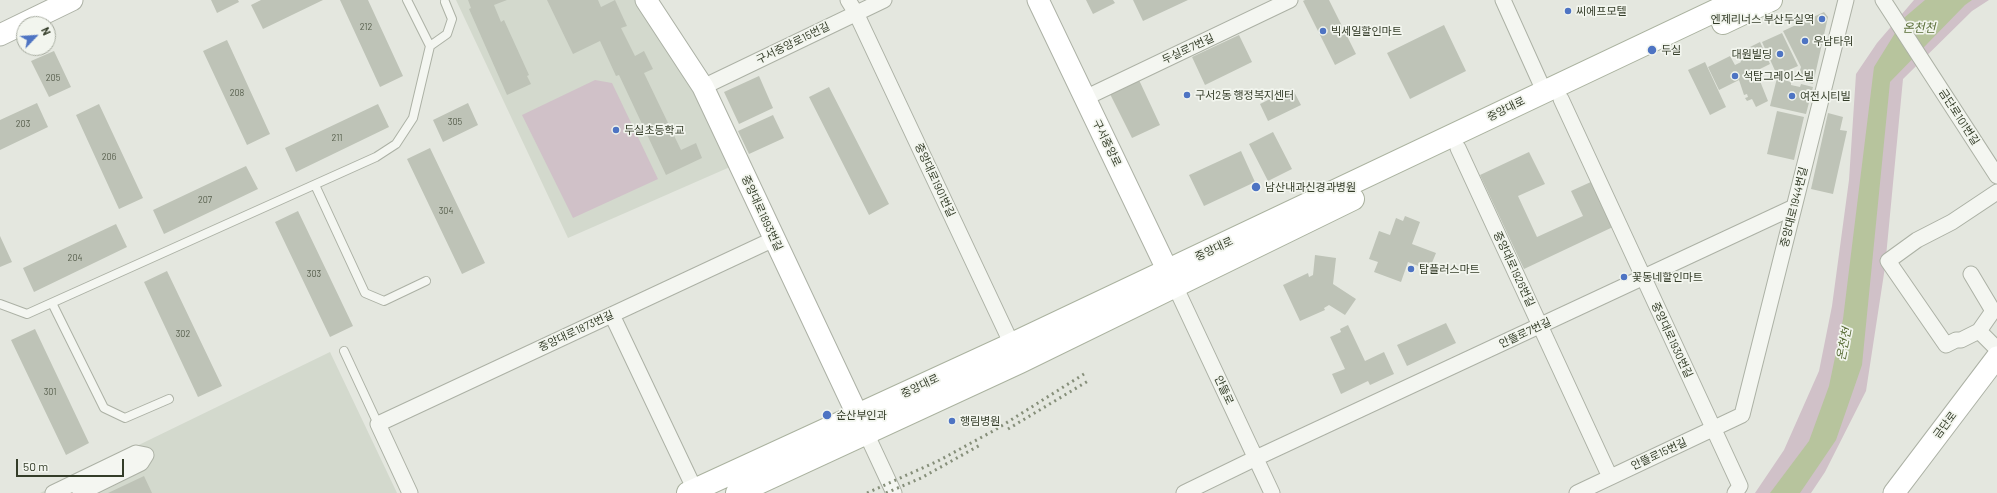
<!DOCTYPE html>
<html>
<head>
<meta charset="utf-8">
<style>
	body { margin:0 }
	#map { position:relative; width:1997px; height:493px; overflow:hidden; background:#e4e7df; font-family:Barlow,sans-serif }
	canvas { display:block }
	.north { position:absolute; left:16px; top:16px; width:40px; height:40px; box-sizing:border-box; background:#f2f5ee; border:1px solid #a6ab9f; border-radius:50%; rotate:65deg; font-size:11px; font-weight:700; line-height:16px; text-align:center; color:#343d29 }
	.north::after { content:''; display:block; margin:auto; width:14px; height:18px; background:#4e74c3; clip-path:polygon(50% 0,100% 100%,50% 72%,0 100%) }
	.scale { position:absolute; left:16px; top:459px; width:108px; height:18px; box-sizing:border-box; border:2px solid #343d29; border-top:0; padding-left:5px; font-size:12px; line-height:14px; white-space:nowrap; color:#343d29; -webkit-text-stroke:3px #f2f5ee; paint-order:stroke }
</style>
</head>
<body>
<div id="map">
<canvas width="1997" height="493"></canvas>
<div class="north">N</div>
<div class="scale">50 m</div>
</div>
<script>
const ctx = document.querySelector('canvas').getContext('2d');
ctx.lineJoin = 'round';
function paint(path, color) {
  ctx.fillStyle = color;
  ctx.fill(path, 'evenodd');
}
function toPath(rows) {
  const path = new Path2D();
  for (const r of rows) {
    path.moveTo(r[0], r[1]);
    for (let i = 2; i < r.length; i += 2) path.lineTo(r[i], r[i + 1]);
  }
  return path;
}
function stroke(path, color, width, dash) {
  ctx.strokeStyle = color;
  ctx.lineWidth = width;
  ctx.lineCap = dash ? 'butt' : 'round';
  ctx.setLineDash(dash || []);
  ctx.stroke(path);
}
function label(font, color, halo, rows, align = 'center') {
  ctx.font = font + ' Barlow,"Noto Sans KR",sans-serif';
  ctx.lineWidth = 3.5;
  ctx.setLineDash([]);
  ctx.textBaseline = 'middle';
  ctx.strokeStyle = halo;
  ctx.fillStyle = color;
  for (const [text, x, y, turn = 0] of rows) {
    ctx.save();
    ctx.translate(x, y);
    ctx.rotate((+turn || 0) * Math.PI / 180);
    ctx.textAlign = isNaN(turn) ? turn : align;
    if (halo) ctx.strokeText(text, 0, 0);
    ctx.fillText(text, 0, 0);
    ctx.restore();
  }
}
paint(toPath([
	[456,0,639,0,699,92,730,167,568,238],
	[330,352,397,493,40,493]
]), '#d3d9cd');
paint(toPath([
	[1914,0,1989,0,1972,11,1903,79,1885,267,1866,391,1825,472,1811,493,1755,493,1784,450,1819,371,1832,306,1849,180,1856,74,1877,43],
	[595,80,612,83,658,179,573,218,522,115]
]), '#d0c1c8');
paint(toPath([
	[1925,0,1972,0,1965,5,1890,82,1862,365,1836,440,1800,493,1770,493,1809,441,1829,386,1843,319,1874,67,1905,17]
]), '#b7c49d');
paint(toPath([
	[211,0,238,0,239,2,217,13],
	[261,0,323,0,263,29,251,5],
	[340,0,368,0,403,76,380,87],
	[468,0,507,0,494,5,501,22,504,20,529,75,527,76,531,84,507,95,469,9,471,8],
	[547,0,598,0,601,7,615,0,627,26,621,28,635,56,644,51,653,69,644,73,681,150,696,143,702,158,666,175,619,75,616,76,600,41,573,54],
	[1086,0,1113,0,1115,3,1093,14],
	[1133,0,1188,0,1143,21],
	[1305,0,1329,0,1356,54,1335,65,1303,1],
	[1824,12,1828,17,1813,84,1797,80,1801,67,1783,31],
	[1444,25,1466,71,1410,99,1387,53],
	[1782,33,1798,66,1777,75,1762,42],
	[1239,35,1252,62,1205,85,1192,57],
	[227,40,270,134,247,145,203,51],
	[1760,42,1770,64,1756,71,1768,101,1756,107,1752,99,1747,101,1745,98,1748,97,1747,94,1744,95,1739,80,1719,90,1708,67,1730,56,1735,65,1741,62,1738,55,1742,52,1742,51],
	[54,51,71,87,49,97,31,61],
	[1705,62,1726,107,1710,115,1688,70],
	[759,76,773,108,739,124,724,92],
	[1777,78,1791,82,1791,85,1800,87,1801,84,1813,87,1806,114,1770,106],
	[1139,80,1160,125,1132,138,1110,94],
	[829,87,889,204,869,215,809,97],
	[1292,88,1301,105,1268,121,1260,104],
	[37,103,48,127,0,150,0,120],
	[468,103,478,125,443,142,433,120],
	[99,104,143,198,119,209,76,115],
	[378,104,389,127,296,172,285,148],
	[1777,111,1804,117,1794,160,1767,154],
	[1828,113,1843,117,1840,130,1847,131,1833,194,1811,189],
	[773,115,784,138,749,154,738,131],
	[1273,132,1292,169,1268,181,1249,144],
	[430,148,485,263,462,274,407,159],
	[1241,151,1255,182,1204,206,1189,175],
	[1529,152,1545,184,1518,196,1537,237,1583,216,1571,191,1593,181,1615,226,1524,269,1480,175],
	[246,166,258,189,164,234,153,210],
	[298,211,353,326,330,337,275,222],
	[1405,216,1420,222,1412,244,1436,253,1429,270,1408,262,1401,282,1374,272,1378,262,1369,259,1379,231,1390,235,1396,218,1403,221],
	[116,224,127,247,34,292,23,268],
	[0,236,12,262,0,267],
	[1315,255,1336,258,1333,284,1356,299,1345,315,1329,305,1324,308,1325,310,1300,321,1283,285,1308,273,1309,277,1313,275],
	[167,271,222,386,198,397,144,282],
	[1446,323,1456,343,1407,366,1397,345],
	[1348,325,1365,361,1384,352,1394,374,1370,385,1368,381,1341,394,1332,374,1345,369,1330,337,1341,332,1340,329],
	[35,329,89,443,66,455,11,340],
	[144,476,152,493,108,493]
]), '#bec3b7');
const lane = toPath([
	[407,0,430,46,447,34,452,19,445,2],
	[315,185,365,293,384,301,426,281],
	[52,303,104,408,125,418,169,399],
	[0,304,27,314,376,157,396,144,413,118,430,46],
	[344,351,378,424]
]);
const street = toPath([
	[848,0,856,13,1015,351],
	[1503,0,1544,91],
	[1883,0,1997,176],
	[703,87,884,0],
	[1085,98,1290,0],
	[1561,99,1740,486,1735,493],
	[1458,148,1610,477],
	[1997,192,1952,222,1917,240,1888,261,1946,345,1956,340,1961,340,1979,331,1997,349],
	[1971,274,1993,311,1979,331],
	[1175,286,1272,493],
	[612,315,695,490],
	[866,433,894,493],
	[53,493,136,453,146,455,141,463,80,493],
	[410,493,378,424,774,239],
	[1184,493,1256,458,1794,207],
	[1577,493,1742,415,1846,0]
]);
const secondary = toPath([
	[646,0,703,87,865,431],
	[1038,0,1175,286],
	[0,35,72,0],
	[1894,493,1997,357]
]);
const primary = toPath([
	[1723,23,1771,0],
	[688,493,1012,344,1738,0],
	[737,493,1020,362,1353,199]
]);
stroke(lane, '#acb1a5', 10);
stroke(street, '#acb1a5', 17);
stroke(secondary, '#acb1a5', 23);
stroke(primary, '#aab29f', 24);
stroke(lane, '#f4f6f1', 8);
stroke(street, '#f4f6f1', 15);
stroke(secondary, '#fff', 21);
stroke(primary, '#fff', 22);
stroke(toPath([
	[1008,429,1088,381],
	[867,493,938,461,995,430,1084,374],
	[886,493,921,478,982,444]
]), '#868f7a', 3, [2, 4]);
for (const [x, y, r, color] of [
	[1568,11,4,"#4e74c3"],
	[1822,19,4,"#4e74c3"],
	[1323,31,4,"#4e74c3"],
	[1805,41,4,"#4e74c3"],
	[1652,50,5,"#4e74c3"],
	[1780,54,4,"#4e74c3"],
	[1735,76,4,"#4e74c3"],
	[1187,95,4,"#4e74c3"],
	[1792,96,4,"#4e74c3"],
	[616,130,4,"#4e74c3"],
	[1256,187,5,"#4e74c3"],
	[1411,269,4,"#4e74c3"],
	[1624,277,4,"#4e74c3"],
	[827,415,5,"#4e74c3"],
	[952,421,4,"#4e74c3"]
]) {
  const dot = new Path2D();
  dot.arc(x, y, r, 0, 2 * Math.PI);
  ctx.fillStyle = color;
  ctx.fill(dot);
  stroke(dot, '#f2f5ee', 1.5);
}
label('9px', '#565e4c', null, [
	["212",366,27],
	["205",53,78],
	["208",237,93],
	["305",455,122],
	["203",23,124],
	["211",337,138],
	["206",109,157],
	["207",205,200],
	["304",446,211],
	["204",75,258],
	["303",314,274],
	["302",183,334],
	["301",50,392]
]);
label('11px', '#343d29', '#f2f5ee', [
	["씨에프모텔",1576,11],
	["엔제리너스 부산두실역",1814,19,"right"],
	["빅세일할인마트",1331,31],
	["우남타워",1813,41],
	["두실",1661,50],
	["대원빌딩",1772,54,"right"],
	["석탑그레이스빌",1743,76],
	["구서2동 행정복지센터",1195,95],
	["여전시티빌",1800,96],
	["두실초등학교",624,130],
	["남산내과신경과병원",1265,187],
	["탑플러스마트",1419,269],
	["꽃동네할인마트",1632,277],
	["순산부인과",836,415],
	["행림병원",960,421]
], 'left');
label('11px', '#343d29', '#f2f5ee', [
	["구서중앙로15번길",793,43,-26],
	["두실로7번길",1188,49,-25],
	["중앙대로",1506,109,-26],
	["금단로101번길",1959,117,57],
	["구서중앙로",1107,143,64],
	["중앙대로1901번길",935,180,65],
	["중앙대로1944번길",1794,207,-76],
	["중앙대로1893번길",762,213,65],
	["중앙대로",1214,249,-25],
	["중앙대로1926번길",1514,269,65],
	["중앙대로1873번길",576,331,-25],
	["안뜰로7번길",1525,333,-25],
	["중앙대로1930번길",1672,340,65],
	["중앙대로",920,386,-25],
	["안뜰로",1224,390,65],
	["금단로",1945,425,-53],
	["안뜰로15번길",1659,454,-25]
]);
label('italic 12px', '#596d37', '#f2f5ee', [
	["온천천",1919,28],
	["온천천",1844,344,-79]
]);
</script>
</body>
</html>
